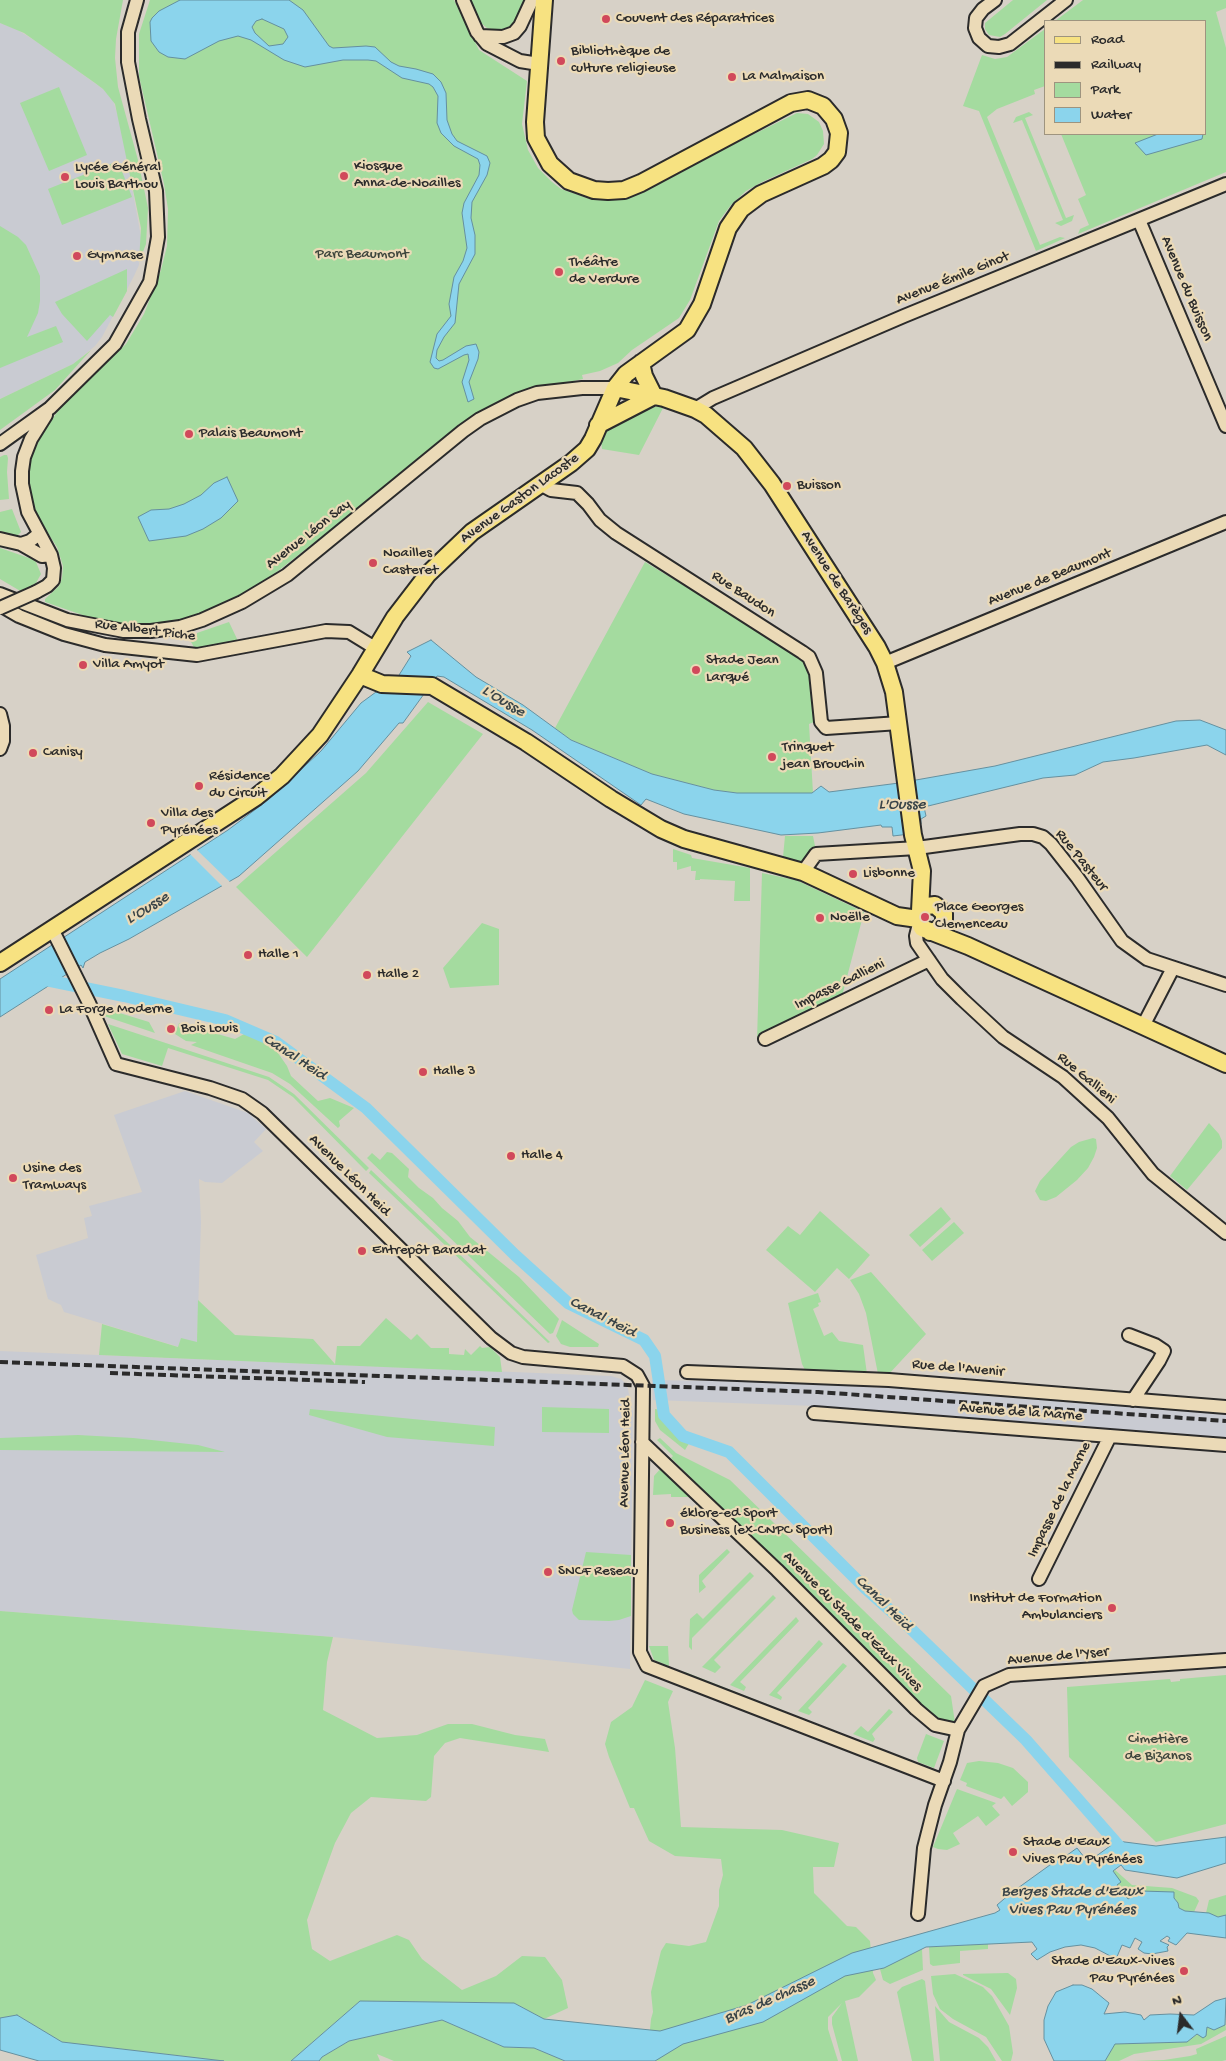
<!DOCTYPE html>
<html>
<head>
<meta charset="utf-8">
<style>
	body { margin:0 }
	#map { position:relative; width:1226px; height:2061px; overflow:hidden; background:#d7d1c7; font-family:"Gochi Hand",sans-serif }
	canvas { display:block }
	.legend { position:absolute; left:1044px; top:20px; width:162px; height:115px; box-sizing:border-box; background:#ebdab7; border:1px solid #9e947f; margin:0; padding:6px 9px; list-style:none; font-size:15px; color:#2b2b2b }
	.legend li { display:flex; align-items:center; gap:10px; height:25px }
	.legend b { width:25px; border:1px solid #9e947f }
	.north { position:absolute; left:1156px; top:1991px; width:50px; height:50px; -webkit-text-stroke:4px #ebdab7; paint-order:stroke; rotate:345deg; font-size:14px; font-weight:700; line-height:20px; text-align:center; color:#2b2b2b }
	.north::after { content:''; display:block; margin:auto; width:18px; height:22px; background:#2b2b2b; clip-path:polygon(50% 0,100% 100%,50% 72%,0 100%) }
</style>
</head>
<body>
<div id="map">
<canvas width="1226" height="2061"></canvas>
<ul class="legend">
<li><b style="height:6px;background:#f7e281"></b>Road</li>
<li><b style="height:6px;background:#2b2b2b"></b>Railway</li>
<li><b style="height:14px;background:#a4db9f"></b>Park</li>
<li><b style="height:14px;background:#8bd4ec"></b>Water</li>
</ul>
<div class="north">N</div>
</div>
<script>
const ctx = document.querySelector('canvas').getContext('2d');
ctx.lineJoin = 'round';
function paint(path, color) {
  ctx.fillStyle = color;
  ctx.fill(path, 'evenodd');
}
function toPath(rows) {
  const path = new Path2D();
  for (const r of rows) {
    path.moveTo(r[0], r[1]);
    for (let i = 2; i < r.length; i += 2) path.lineTo(r[i], r[i + 1]);
  }
  return path;
}
function stroke(path, color, width, dash) {
  ctx.strokeStyle = color;
  ctx.lineWidth = width;
  ctx.lineCap = dash ? 'butt' : 'round';
  ctx.setLineDash(dash || []);
  ctx.stroke(path);
}
function label(font, color, halo, rows, align = 'center') {
  ctx.font = font + ' "Gochi Hand",sans-serif';
  ctx.lineWidth = 4.5;
  ctx.setLineDash([]);
  ctx.textBaseline = 'middle';
  ctx.strokeStyle = halo;
  ctx.fillStyle = color;
  for (const [text, x, y, turn = 0] of rows) {
    ctx.save();
    ctx.translate(x, y);
    ctx.rotate((+turn || 0) * Math.PI / 180);
    ctx.textAlign = isNaN(turn) ? turn : align;
    if (halo) ctx.strokeText(text, 0, 0);
    ctx.fillText(text, 0, 0);
    ctx.restore();
  }
}
paint(toPath([
	[0,23,16,29,37,42,103,89,113,100,121,126,141,237,139,265,134,276,102,337,95,346,73,364,0,399],
	[185,1091,248,1113,266,1129,254,1142,263,1151,222,1183,205,1182,199,1179,201,1222,197,1342,179,1347,64,1312,61,1305,48,1299,36,1255,88,1238,84,1218,92,1216,89,1206,142,1192,114,1115],
	[0,1351,611,1376,621,1379,627,1385,633,1412,630,1669,333,1637,0,1611],
	[652,1380,769,1382,979,1393,987,1396,1226,1413,1226,1438,815,1406,653,1400]
]), '#c9cbd2');
paint(toPath([
	[0,0,123,0,116,39,115,58,118,87,138,160,148,208,146,244,139,262,141,228,115,104,103,89,95,83,24,33,0,23],
	[150,0,454,0,479,50,527,81,522,124,528,150,538,168,552,182,561,189,590,199,605,200,626,197,797,113,808,114,819,122,823,131,824,144,817,155,812,159,762,182,746,191,731,205,719,221,690,300,679,318,632,350,618,363,600,371,582,375,583,379,529,390,484,409,273,575,229,602,202,614,173,622,153,624,123,624,94,619,45,602,45,599,59,586,62,578,63,566,57,547,33,511,27,478,32,456,44,430,61,407,126,344,144,314,161,270,167,246,168,209,164,184,139,76,139,34],
	[471,0,529,0,514,25,508,29,497,31,487,28,481,23,475,14],
	[1013,0,1047,0,1005,34,1000,37,989,35,985,29,985,23],
	[1083,0,1226,0,1226,8,1216,12,1226,48,1226,172,1078,234,1080,229,1089,225,1078,199,1086,195,1061,134,1205,134,1205,21,1055,21],
	[1045,29,1045,86,1034,90,1035,94,997,109,987,117,1040,245,1060,237,1065,238,1036,251,979,111,963,106,982,55,995,59,1007,57],
	[59,87,87,155,49,171,20,103],
	[1029,112,1033,115,1025,118,1066,218,1074,215,1072,221,1061,226,1055,223,1063,220,1022,120,1013,123,1016,117],
	[118,161,132,197,62,225,48,189],
	[0,226,18,237,26,245,40,276,40,301,38,313,27,337,56,326,63,342,0,368],
	[127,269,127,291,113,317,110,315,87,341,62,314,55,302],
	[91,350,55,390,0,430,0,399,73,364],
	[658,406,663,408,639,455,602,449,601,439,609,424,638,411],
	[4,455,7,455,8,458,7,472,9,499,0,500,0,457],
	[12,509,21,532,17,536,0,531,0,512],
	[0,548,32,559,36,562,41,574,36,583,22,592,0,579],
	[645,562,720,607,804,661,811,683,814,722,809,724,813,793,737,793,714,790,652,774,571,740,555,728],
	[229,622,238,641,195,649,190,640,197,638,197,633],
	[428,702,483,734,307,957,236,887,366,773],
	[785,836,813,836,816,851,802,863,783,857],
	[673,849,691,855,692,858,750,868,750,901,734,901,735,881,700,879,700,880,695,880,696,871,691,871,691,866,677,870,677,862,673,862],
	[762,873,796,880,864,912,841,1000,757,1040],
	[482,923,499,929,499,985,450,988,443,968],
	[100,1007,149,1022,155,1033,104,1016],
	[179,1023,235,1039,246,1033,265,1042,278,1053,287,1066,291,1076,318,1101,330,1098,354,1108,339,1121,340,1126,338,1128,290,1084,272,1073,191,1045,197,1042,186,1041,175,1034],
	[108,1024,269,1077,294,1094,369,1168,366,1171,293,1097,268,1080,168,1048,162,1066,122,1054],
	[1209,1123,1219,1134,1222,1141,1222,1148,1187,1190,1170,1176],
	[1093,1138,1096,1139,1097,1148,1094,1157,1088,1168,1077,1180,1056,1197,1046,1201,1040,1200,1035,1191,1040,1181,1071,1147,1079,1142],
	[387,1152,392,1153,409,1169,408,1177,419,1188,433,1198,442,1208,458,1221,470,1237,519,1277,559,1319,553,1333,550,1334,367,1158,372,1153,380,1160],
	[371,1170,449,1244,550,1342,548,1343,369,1173],
	[941,1207,951,1219,920,1247,909,1235],
	[820,1211,870,1255,849,1279,837,1268,815,1292,766,1250,788,1226,800,1235],
	[954,1222,964,1233,932,1261,922,1250],
	[871,1272,926,1334,888,1375,878,1374,866,1313,859,1294,850,1280],
	[818,1293,821,1302,818,1303,819,1306,813,1309,824,1336,832,1332,839,1341,863,1345,867,1374,806,1372,802,1364,788,1303],
	[198,1300,235,1335,313,1339,335,1364,337,1346,360,1346,386,1318,411,1340,417,1334,431,1348,449,1348,449,1354,464,1355,465,1349,471,1355,480,1346,482,1348,490,1347,500,1357,502,1372,99,1355,102,1324,178,1347,181,1338,197,1342],
	[562,1320,599,1344,598,1347,570,1347,561,1344,556,1336],
	[542,1407,609,1409,609,1433,542,1432],
	[310,1409,495,1427,494,1446,387,1437,309,1415],
	[655,1409,661,1410,662,1415,682,1437,691,1440,685,1450,660,1430,655,1421],
	[78,1435,133,1438,198,1445,225,1452,0,1450,0,1438],
	[660,1438,676,1453,730,1480,951,1696,955,1723,945,1723,933,1717,671,1458,673,1456,657,1440],
	[662,1467,692,1496,689,1497,671,1497,671,1494,653,1495,654,1476],
	[727,1549,730,1552,702,1581,706,1587,699,1593,699,1575],
	[586,1552,631,1555,631,1616,619,1620,609,1621,579,1620,573,1614,572,1610],
	[750,1572,754,1576,692,1638,692,1650,689,1647,690,1619,697,1613,703,1619],
	[773,1595,776,1598,714,1660,721,1667,715,1673,702,1667],
	[0,1611,333,1637,327,1662,323,1710,377,1738,417,1735,448,1724,472,1724,515,1735,545,1739,549,1752,460,1738,445,1743,434,1756,431,1797,426,1801,371,1797,351,1813,335,1843,307,1920,312,1949,330,1961,397,1935,409,1940,422,1959,462,1990,496,1976,522,1956,545,1957,562,1980,568,2008,544,2019,514,2003,360,2001,291,2061,224,2061,62,2042,17,2015,0,2018],
	[796,1617,799,1621,740,1682,746,1687,744,1691,730,1685],
	[819,1640,823,1644,777,1693,782,1697,781,1700,769,1695],
	[649,1646,668,1646,669,1666,654,1660],
	[843,1663,847,1666,808,1708,812,1712,809,1715,798,1711],
	[685,1672,873,1746,871,1749,681,1675],
	[1226,1675,1226,1824,1156,1842,1069,1757,1067,1687,1170,1679,1171,1682,1180,1681,1180,1679],
	[645,1680,673,1691,668,1702,675,1748,681,1827,782,1830,839,1843,834,1867,813,1867,814,1893,847,1926,856,1927,870,1941,873,1973,876,1980,859,1997,845,2001,858,2061,842,2061,832,2024,832,2017,842,2003,828,2017,828,2029,838,2061,647,2061,651,2019,653,2012,651,1992,661,1951,666,1943,689,1946,706,1942,719,1906,719,1890,723,1875,721,1859,675,1856,649,1841,634,1808,630,1808,609,1757,605,1744,611,1722,632,1707],
	[889,1709,893,1712,872,1734,875,1739,873,1742,853,1734,861,1726,868,1732],
	[926,1734,944,1741,934,1768,918,1762,917,1758],
	[979,1761,998,1763,1013,1768,1028,1782,1028,1792,1012,1806,1004,1796,1001,1799,966,1786,967,1783,960,1780,967,1763],
	[957,1789,996,1803,992,1806,1000,1815,986,1826,978,1816,953,1833,960,1844,947,1850,938,1849,933,1847],
	[1115,1870,1132,1885,1172,1888,1196,1897,1199,1901,1194,1912,1185,1911,1179,1908,1178,1903,1174,1898,1174,1892,1128,1899,1117,1885,1113,1872],
	[1226,1895,1226,1915,1218,1917,1206,1913,1209,1900],
	[988,1944,988,1949,960,1951,960,1963,933,1966,930,1964,929,1947],
	[922,1949,923,1970,890,1984,883,1980,880,1969],
	[1008,1973,1016,1979,1017,1988,1010,2015,991,1989,963,1975,963,1974],
	[955,1974,983,1987,992,1996,1009,2026,1013,2053,1011,2061,1002,2061,986,2037,953,2019,940,2009,933,1994,931,1976],
	[922,1979,925,1981,934,2061,912,2061,897,1992,902,1987],
	[935,2006,949,2022,979,2038,988,2047,996,2061,940,2061],
	[1225,2016,1226,2030,1201,2044,1134,2054,1119,2061,1105,2061,1114,2044,1187,2042,1207,2027,1212,2028],
	[442,2020,504,2047,534,2048,565,2061,394,2061,377,2054,380,2061,319,2061,322,2057,349,2041],
	[1226,2036,1226,2060,1222,2061,1133,2061,1164,2060,1190,2056,1197,2054,1196,2049]
]), '#a4db9f');
const water = toPath([
	[180,0,289,0,303,10,329,46,333,48,366,46,375,47,391,62,399,66,416,69,433,74,441,82,446,93,447,120,452,134,457,141,487,156,490,163,487,175,472,202,471,218,475,235,475,254,459,284,455,323,444,337,437,350,436,358,439,361,443,360,466,346,476,344,479,352,478,359,469,382,474,399,468,402,462,382,469,360,468,354,464,355,438,369,434,368,430,362,437,334,451,316,449,304,454,277,463,261,467,248,462,213,464,203,479,175,480,165,478,159,454,146,441,133,437,123,438,96,433,87,429,84,402,78,376,61,368,60,343,60,305,67,284,60,251,40,238,36,219,41,185,59,168,57,159,52,151,41,150,22,152,18,159,11,180,0],
	[262,19,284,29,288,37,283,44,269,46,255,33,252,27,256,21,262,19],
	[1158,134,1203,134,1202,139,1146,155,1135,143,1158,134],
	[227,477,238,501,221,518,203,529,186,536,149,541,138,517,151,510,169,509,184,504,201,495,214,483,227,477],
	[431,640,476,677,523,705,571,740,652,774,714,790,737,793,812,793,821,786,829,792,899,783,995,766,1176,721,1200,720,1226,730,1226,755,1207,745,1134,758,1103,762,1075,775,1043,778,924,807,926,816,921,819,921,824,918,825,918,833,893,836,892,827,882,827,881,825,818,833,781,835,684,814,646,799,641,805,532,730,444,677,437,676,403,723,399,723,358,771,239,876,129,939,100,953,85,962,83,968,81,965,0,1017,0,979,228,830,268,800,321,751,361,703,376,692,389,691,411,656,407,652,431,640],
	[1226,1837,1226,1863,1177,1878,1125,1870,1121,1865,1113,1871,1121,1882,1117,1885,1128,1899,1141,1891,1174,1892,1174,1898,1178,1903,1179,1908,1185,1911,1209,1913,1218,1917,1226,1915,1226,1938,1187,1933,1176,1945,1168,1941,1170,1938,1167,1936,1160,1941,1169,1945,1167,1947,1168,1951,1152,1954,1144,1953,1138,1949,1142,1942,1135,1938,1130,1948,1122,1945,1116,1959,1095,1948,1081,1945,1065,1947,1050,1952,1037,1960,1031,1954,1037,1949,1032,1942,926,1947,884,1968,845,1976,763,2022,683,2044,655,2061,565,2061,534,2048,504,2047,442,2020,349,2041,322,2057,319,2061,291,2061,360,2001,514,2003,544,2019,660,2031,747,2005,852,1953,995,1913,1000,1910,997,1905,1011,1893,1061,1857,1063,1858,1077,1848,1088,1862,1117,1841,1156,1846,1226,1837],
	[1073,1985,1082,1985,1092,1989,1109,2003,1104,2014,1125,2012,1141,2015,1144,2020,1150,2015,1170,2014,1194,2015,1215,2001,1226,1998,1225,2025,1214,2030,1207,2027,1206,2036,1203,2038,1197,2034,1187,2042,1115,2044,1105,2061,1054,2061,1044,2039,1044,2020,1048,2006,1056,1992,1073,1985],
	[17,2015,62,2042,224,2061,39,2061,0,2050,0,2018,17,2015]
]);
paint(water, '#8bd4ec');
stroke(water, '#65909f', 1);
paint(toPath([
	[196,849,231,883,224,888,189,853]
]), '#d7d1c7');
stroke(toPath([
	[36,978,124,996,225,1020,276,1042,366,1108,515,1255,568,1303,644,1340,655,1356,664,1415,683,1436,729,1452,865,1588,909,1627,1026,1740,1126,1854]
]), '#8bd4ec', 12);
const minor = toPath([
	[463,0,477,32,487,44,520,61,539,64],
	[995,0,983,9,976,18,975,28,979,38,988,46,999,47,1010,44,1066,0],
	[480,36,503,37,514,33,520,26,532,0],
	[1139,220,1226,426],
	[695,409,713,398,904,316,1226,184],
	[0,444,50,408,115,344,150,282,158,237,156,191,139,119,128,62,128,32,137,0],
	[540,484,551,490,577,493,588,504,600,520,616,533,802,652,809,657,816,673,821,722,826,728,899,723],
	[0,539,21,544,30,541,39,534],
	[21,544,42,556,51,555],
	[36,592,47,586,53,580,54,568,51,555,28,512,22,484,22,471,24,457,31,439,46,415],
	[0,594,67,620,124,631,151,631,180,627,202,620,242,602,287,575,463,431,480,419,517,400,537,393,582,388,615,388],
	[0,605,19,616,64,634,105,645,197,655,326,631,349,632,375,648],
	[885,663,1226,522],
	[0,714,3,726,3,741,0,749],
	[803,872,816,854,917,848,1020,834,1033,834,1043,837,1051,844,1077,877,1122,941,1147,959,1226,985],
	[919,924,916,936,917,943,942,979,962,999,1003,1037,1063,1077,1108,1118,1153,1174,1226,1233],
	[52,929,89,1003,116,1064,210,1088,242,1099,262,1113,491,1338,511,1353,523,1357,623,1366,637,1375,643,1386,640,1652,647,1666,944,1781],
	[1143,1026,1173,968],
	[765,1039,929,960],
	[1129,1335,1155,1345,1164,1351,1159,1361,1133,1400],
	[687,1372,889,1380,1226,1407],
	[814,1413,1226,1445],
	[642,1442,777,1570,916,1709,935,1725,958,1730],
	[1039,1579,1110,1436],
	[918,1914,924,1848,935,1805,950,1762,958,1730,984,1686,1009,1675,1226,1660]
]);
const major = toPath([
	[641,363,644,376,654,396],
	[615,388,664,398,695,409,706,415,744,448,772,484,877,647,885,663,894,692,913,835,922,871,920,911,918,919,922,928,968,946,1226,1064],
	[598,425,654,396],
	[360,675,382,684,432,686,526,742,611,799,661,829,684,839,803,872,897,916,918,919],
	[920,911,927,906,935,905,944,913,944,922,942,926,935,931,930,932],
	[0,963,256,797,282,776,320,735,360,675,395,617,428,574,472,532,571,463,587,449,593,439,615,388,626,374,687,330,702,304,728,228,741,209,761,194,823,166,831,160,837,152,839,133,834,119,823,106,808,100,791,103,641,183,624,190,608,191,594,190,569,181,550,164,536,138,535,122,544,0]
]);
stroke(minor, '#2b2b2b', 16);
stroke(major, '#2b2b2b', 20);
stroke(minor, '#ebdab7', 12);
stroke(major, '#f7e281', 16);
stroke(toPath([
	[0,1362,818,1392,1226,1421],
	[110,1373,365,1382]
]), '#2b2b2b', 4, [8, 4]);
const minorBridge = toPath([
	[0,608,36,592]
]);
stroke(minorBridge, '#2b2b2b', 16, []);
stroke(minorBridge, '#ebdab7', 12);
for (const [x, y, r, color] of [
	[606,19,5,"#d1495b"],
	[561,61,5,"#d1495b"],
	[732,77,5,"#d1495b"],
	[344,176,5,"#d1495b"],
	[65,177,5,"#d1495b"],
	[77,256,5,"#d1495b"],
	[559,272,5,"#d1495b"],
	[189,434,5,"#d1495b"],
	[787,486,5,"#d1495b"],
	[373,563,5,"#d1495b"],
	[83,665,5,"#d1495b"],
	[696,670,5,"#d1495b"],
	[33,753,5,"#d1495b"],
	[772,757,5,"#d1495b"],
	[199,786,5,"#d1495b"],
	[151,823,5,"#d1495b"],
	[853,874,5,"#d1495b"],
	[925,917,5,"#d1495b"],
	[820,918,5,"#d1495b"],
	[248,955,5,"#d1495b"],
	[367,975,5,"#d1495b"],
	[49,1010,5,"#d1495b"],
	[171,1029,5,"#d1495b"],
	[423,1072,5,"#d1495b"],
	[511,1156,5,"#d1495b"],
	[13,1178,5,"#d1495b"],
	[362,1251,5,"#d1495b"],
	[670,1523,5,"#d1495b"],
	[548,1572,5,"#d1495b"],
	[1112,1608,5,"#d1495b"],
	[1013,1852,5,"#d1495b"],
	[1184,1971,5,"#d1495b"]
]) {
  const dot = new Path2D();
  dot.arc(x, y, r, 0, 2 * Math.PI);
  ctx.fillStyle = color;
  ctx.fill(dot);
  stroke(dot, '#ebdab7', 2);
}
label('15px', '#2b2b2b', '#ebdab7', [
	["Couvent des Réparatrices",616,19],
	["Bibliothèque de",571,52],
	["culture religieuse",571,69],
	["La Malmaison",742,77],
	["Kiosque",354,167],
	["Anna-de-Noailles",354,184],
	["Lycée Général",75,168],
	["Louis Barthou",75,185],
	["Gymnase",87,256],
	["Théâtre",569,263],
	["de Verdure",569,280],
	["Palais Beaumont",199,434],
	["Buisson",797,486],
	["Noailles",383,554],
	["Casteret",383,571],
	["Stade Jean",706,661],
	["Larqué",706,678],
	["Villa Amyot",93,665],
	["Trinquet",782,748],
	["jean Brouchin",782,765],
	["Canisy",43,753],
	["Résidence",209,777],
	["du Circuit",209,794],
	["Villa des",161,814],
	["Pyrénées",161,831],
	["Lisbonne",863,874],
	["Place Georges",935,908],
	["Clemenceau",935,925],
	["Noëlle",830,918],
	["Halle 1",258,955],
	["Halle 2",377,975],
	["La Forge Moderne",59,1010],
	["Bois Louis",181,1029],
	["Halle 3",433,1072],
	["Halle 4",521,1156],
	["Usine des",23,1169],
	["Tramways",23,1186],
	["Entrepôt Baradat",372,1251],
	["éklore-ed Sport",680,1514],
	["Business (ex-CNPC Sport)",680,1531],
	["SNCF Reseau",558,1572],
	["Institut de Formation",1102,1599,"right"],
	["Ambulanciers",1102,1616,"right"],
	["Stade d'Eaux",1023,1843],
	["Vives Pau Pyrénées",1023,1860],
	["Stade d'Eaux-Vives",1174,1962,"right"],
	["Pau Pyrénées",1174,1979,"right"]
], 'left');
label('15px', '#3d453c', '#ebdab7', [
	["Parc Beaumont",362,255],
	["Cimetière",1158,1740],
	["de Bizanos",1158,1757]
]);
label('15px', '#2b2b2b', '#ebdab7', [
	["Avenue Émile Ginot",953,279,-22],
	["Avenue du Buisson",1186,289,67],
	["Avenue Gaston Lacoste",520,499,-36],
	["Avenue Léon Say",309,535,-38],
	["Avenue de Beaumont",1050,578,-22],
	["Avenue de Barèges",836,583,57],
	["Rue Baudon",743,595,33],
	["Rue Albert Piche",145,631,7],
	["Rue Pasteur",1081,861,51],
	["Impasse Gallieni",840,985,-26],
	["Rue Gallieni",1086,1079,40],
	["Avenue Léon Heid",349,1176,45],
	["Rue de l'Avenir",958,1369,5],
	["Avenue de la Marne",1021,1413,4],
	["Avenue Léon Heid",626,1453,-89],
	["Impasse de la Marne",1060,1500,-64],
	["Avenue du Stade d'Eaux Vives",852,1622,45],
	["Avenue de l'Yser",1058,1657,-5]
]);
label('italic 16px', '#394448', '#ebdab7', [
	["L'Ousse",503,702,31],
	["L'Ousse",902,806],
	["L'Ousse",148,909,-32],
	["Canal Heïd",294,1058,33],
	["Canal Heïd",602,1318,27],
	["Canal Heïd",883,1604,44],
	["Berges Stade d'Eaux",1072,1893],
	["Vives Pau Pyrénées",1072,1911],
	["Bras de chasse",770,2001,-24]
]);
</script>
</body>
</html>
